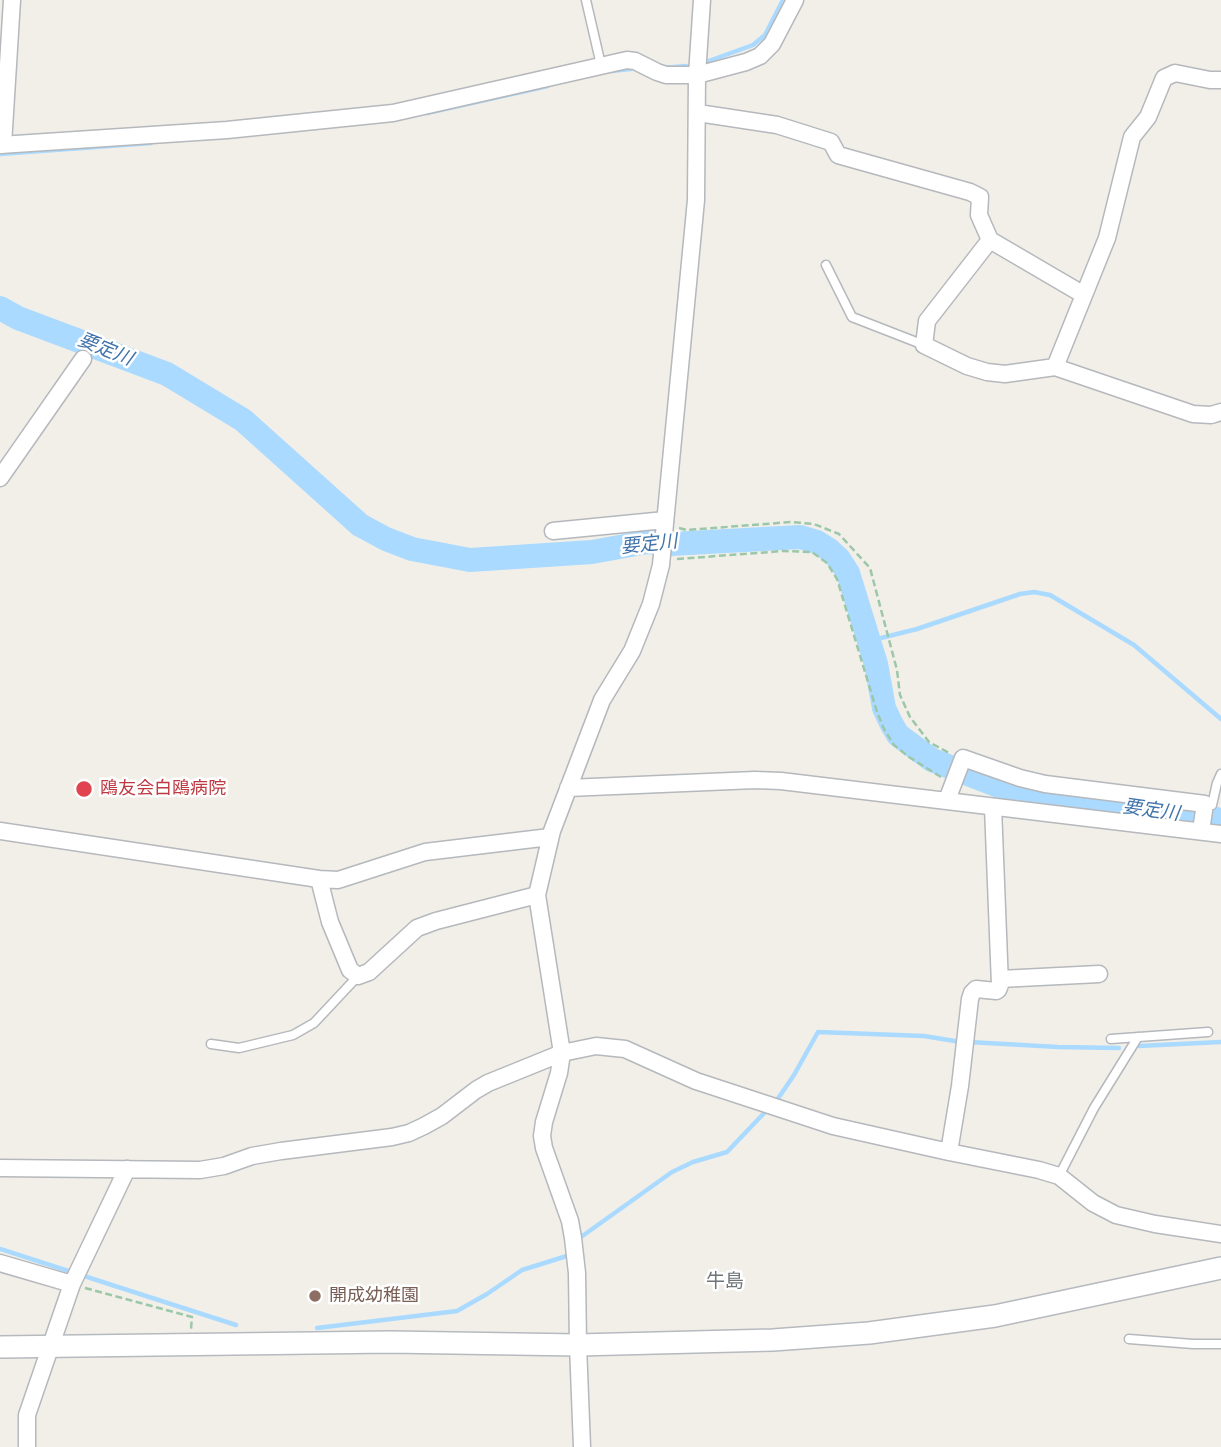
<!DOCTYPE html>
<html>
<head>
<meta charset="utf-8">
<style>
	body { margin:0 }
	canvas { display:block; background:#f1efe8 }
</style>
</head>
<body>
<canvas width="1221" height="1447"></canvas>
<script>
const ctx = document.querySelector('canvas').getContext('2d');
ctx.lineJoin = 'round';
function toPath(rows) {
  const path = new Path2D();
  for (const r of rows) {
    path.moveTo(r[0], r[1]);
    for (let i = 2; i < r.length; i += 2) path.lineTo(r[i], r[i + 1]);
  }
  return path;
}
function stroke(path, color, width, dash) {
  ctx.strokeStyle = color;
  ctx.lineWidth = width;
  ctx.lineCap = dash ? 'butt' : 'round';
  ctx.setLineDash(dash || []);
  ctx.stroke(path);
}
function label(font, color, halo, rows, align = 'center') {
  ctx.font = font + ' "Archivo Narrow","Noto Sans JP",sans-serif';
  ctx.lineWidth = 5;
  ctx.setLineDash([]);
  ctx.textBaseline = 'middle';
  ctx.strokeStyle = halo;
  ctx.fillStyle = color;
  for (const [text, x, y, turn = 0] of rows) {
    ctx.save();
    ctx.translate(x, y);
    ctx.rotate((+turn || 0) * Math.PI / 180);
    ctx.textAlign = isNaN(turn) ? turn : align;
    if (halo) ctx.strokeText(text, 0, 0);
    ctx.fillText(text, 0, 0);
    ctx.restore();
  }
}
stroke(toPath([
	[706,62,753,45,765,35,783,0],
	[663,68,686,66],
	[611,71,631,69],
	[427,113,548,86],
	[0,154,151,143],
	[869,641,917,629,1020,594,1034,592,1050,595,1134,645,1221,719],
	[969,1042,1058,1047,1119,1048],
	[1139,1046,1221,1042],
	[777,1100,794,1075,818,1032,924,1036,961,1042],
	[581,1237,672,1172,693,1162,727,1152,767,1110],
	[0,1249,236,1325],
	[317,1328,457,1311,487,1294,522,1270,570,1255]
]), '#aadaff', 4.5);
stroke(toPath([
	[0,308,18,318,167,374,243,420,360,525,386,539,412,549,470,560,592,552,647,542,671,544,800,537,817,542,828,549,839,559,848,573,876,664,884,708,891,723,898,735,932,760,999,786,1030,794,1051,798,1192,814,1221,820]
]), '#aadaff', 24);
const lane = toPath([
	[586,0,601,65],
	[826,265,852,317,924,345],
	[1206,804,1212,805,1217,783,1221,774],
	[1111,1039,1208,1032],
	[211,1044,239,1048,293,1035,314,1023,358,976],
	[1059,1176,1094,1108,1138,1037],
	[1129,1339,1193,1344,1221,1344]
]);
const street = toPath([
	[698,113,777,125,831,142,838,155,970,192,980,197,979,215,990,240,1084,295],
	[0,145,227,130,393,113,627,60,635,61,657,72,666,75,697,75,746,62,760,56,772,44,795,0],
	[3,145,12,0],
	[990,240,927,321,924,345,967,366,987,372,1005,374,1055,367,1193,414,1211,415,1221,412],
	[1055,367,1107,238,1132,137,1148,117,1164,78,1175,73,1210,80,1221,80],
	[0,478,83,359],
	[553,531,665,520],
	[568,788,755,780,781,781,1221,834],
	[947,800,963,758,1020,778,1045,784,1205,804,1201,831],
	[0,831,319,879,338,880,425,852,550,837],
	[319,879,330,922,350,970,358,976,369,972,417,928,436,921,537,895],
	[1000,979,1099,974],
	[949,1152,960,1086,970,999,972,993,976,989,996,991,998,990,1000,985,993,807],
	[0,1168,200,1170,224,1166,252,1156,281,1151,392,1137,409,1133,424,1126,442,1116,476,1090,488,1083,562,1053,596,1046,625,1049,696,1081,833,1126,949,1152,1039,1170,1059,1176,1093,1203,1116,1215,1155,1224,1221,1234],
	[0,1263,72,1284],
	[27,1447,27,1415,72,1284,127,1169],
	[582,1447,578,1345,577,1273,573,1238,570,1221,544,1148,542,1136,544,1122,559,1073,562,1053,537,895,552,831,602,700,632,651,651,604,661,565,696,200,697,75,702,0]
]);
const secondary = toPath([
	[0,1347,390,1342,578,1345,773,1340,869,1333,995,1316,1221,1268]
]);
stroke(lane, '#b5b8bc', 11);
stroke(street, '#b5b8bc', 19);
stroke(secondary, '#b6babf', 24);
stroke(toPath([
	[679,528,687,530,791,522,814,524,839,534,870,568,897,670,900,695,910,717,929,742,951,754],
	[677,559,783,551,812,552,827,563,837,579,877,712,884,729,894,745,909,757,941,777],
	[85,1288,192,1317,191,1329]
]), '#9cc7a9', 2.5, [7, 3.5]);
stroke(lane, '#fff', 8);
stroke(street, '#fff', 16);
stroke(secondary, '#fff', 21);
for (const [x, y, r, color] of [
	[84,789,9,"#e0444e"],
	[315,1296,7,"#8d6e63"]
]) {
  const dot = new Path2D();
  dot.arc(x, y, r, 0, 2 * Math.PI);
  ctx.fillStyle = color;
  ctx.fill(dot);
  stroke(dot, '#fff', 2.5);
}
label('18px', '#be3a42', '#fff', [
	["鴎友会白鴎病院",100,789]
], 'left');
label('18px', '#785e54', '#fff', [
	["開成幼稚園",329,1296]
], 'left');
label('italic 19px', '#4174aa', '#fff', [
	["要定川",105,350,22],
	["要定川",649,545,-6],
	["要定川",1151,811,8]
]);
label('19px', '#70757a', '#fff', [
	["牛島",725,1282]
]);
</script>
</body>
</html>
